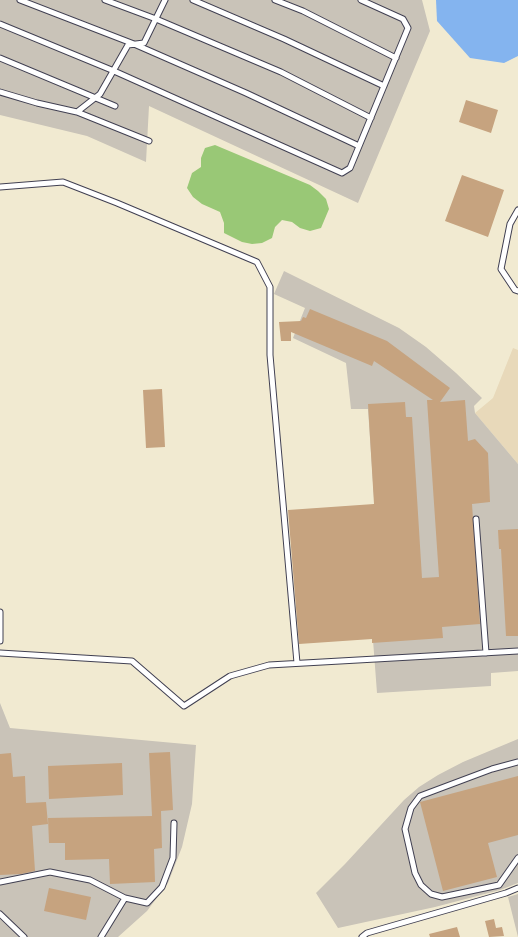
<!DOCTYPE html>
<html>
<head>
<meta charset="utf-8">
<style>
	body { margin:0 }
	canvas { display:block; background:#f1ead1 }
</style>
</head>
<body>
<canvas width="518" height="937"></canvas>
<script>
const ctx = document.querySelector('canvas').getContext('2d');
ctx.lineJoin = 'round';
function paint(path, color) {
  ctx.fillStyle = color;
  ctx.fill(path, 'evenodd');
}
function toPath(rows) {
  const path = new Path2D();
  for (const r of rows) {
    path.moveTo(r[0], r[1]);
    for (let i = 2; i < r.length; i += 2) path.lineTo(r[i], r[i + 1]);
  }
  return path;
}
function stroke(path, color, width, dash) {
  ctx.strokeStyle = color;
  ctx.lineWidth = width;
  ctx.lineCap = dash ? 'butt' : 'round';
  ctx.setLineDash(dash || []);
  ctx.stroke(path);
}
paint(toPath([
	[513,348,518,350,518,464,475,413,493,398]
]), '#e8d9ba');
paint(toPath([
	[0,0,422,0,430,31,358,203,149,106,146,162,87,136,0,115],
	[284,271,399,328,426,347,456,373,482,398,474,406,475,413,518,464,518,671,491,673,491,686,377,693,369,587,380,586,368,409,351,409,346,363,293,338,305,308,274,294],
	[0,703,10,728,196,745,192,804,182,847,168,883,147,911,118,937,0,937],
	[518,739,518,883,500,890,435,907,338,928,316,893,345,864,404,800,419,787,438,775,463,762],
	[518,894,518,937,508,897]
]), '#c9c3b8');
paint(toPath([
	[215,145,310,185,318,191,326,199,329,209,321,228,310,231,300,228,292,222,282,220,275,227,272,238,262,243,252,244,242,242,224,233,224,223,220,212,202,204,193,197,187,188,192,173,201,167,201,158,205,148]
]), '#99c876');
paint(toPath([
	[436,0,518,0,518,56,504,63,470,58,437,21]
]), '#84b4ef');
paint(toPath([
	[466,100,498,110,491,133,459,122],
	[462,175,504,190,488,237,445,221],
	[310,309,387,341,450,388,440,402,465,400,468,441,475,439,488,453,490,502,472,504,480,624,442,627,443,638,372,643,372,639,299,644,288,510,374,504,368,404,405,402,406,417,412,417,422,578,439,577,427,400,433,400,374,361,372,366,291,332,291,341,281,341,279,322,301,321,303,317,306,318],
	[162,389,165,447,146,448,143,390],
	[518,529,518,636,506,636,501,549,499,549,498,530],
	[170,752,173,810,161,811,162,848,154,849,155,882,110,884,109,859,65,860,65,843,49,843,48,818,152,816,149,753],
	[11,753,13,777,25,776,26,803,46,802,48,824,32,826,35,871,21,874,0,875,0,754],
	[122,763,123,795,49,799,48,766],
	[518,776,518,835,488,843,497,877,443,891,420,802],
	[49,888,91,897,86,920,44,911],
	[494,919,496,928,502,927,504,936,489,937,485,921],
	[457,927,460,937,430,937,429,934]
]), '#c6a37f');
const service = toPath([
	[20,0,134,44,246,93,359,146],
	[105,0,156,19,281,72,371,118],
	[193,0,284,39,384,86],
	[275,0,303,11,396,58],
	[0,24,114,71,342,173,350,168,408,28,403,19,361,0],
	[0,58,115,106],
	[0,92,37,103,77,112,100,94,128,45,144,43,165,0],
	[77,112,149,141],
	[0,187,63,182,117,203,257,262,270,287,270,355,297,663],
	[518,210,510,224,501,269,515,290,518,291],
	[476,519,486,653],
	[0,612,0,641],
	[0,653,132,661,184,706,230,676,269,665,518,651],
	[518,762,492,769,420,796,411,808,405,829,415,873,421,885,431,894,442,897,499,885,518,858],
	[0,882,50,872,90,880,125,898],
	[0,914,24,937],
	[101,937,125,898,147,903,162,887,173,858,174,823],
	[362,937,367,933,506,893,518,888]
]);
stroke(service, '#414052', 7);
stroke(service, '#fff', 5);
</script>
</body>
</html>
